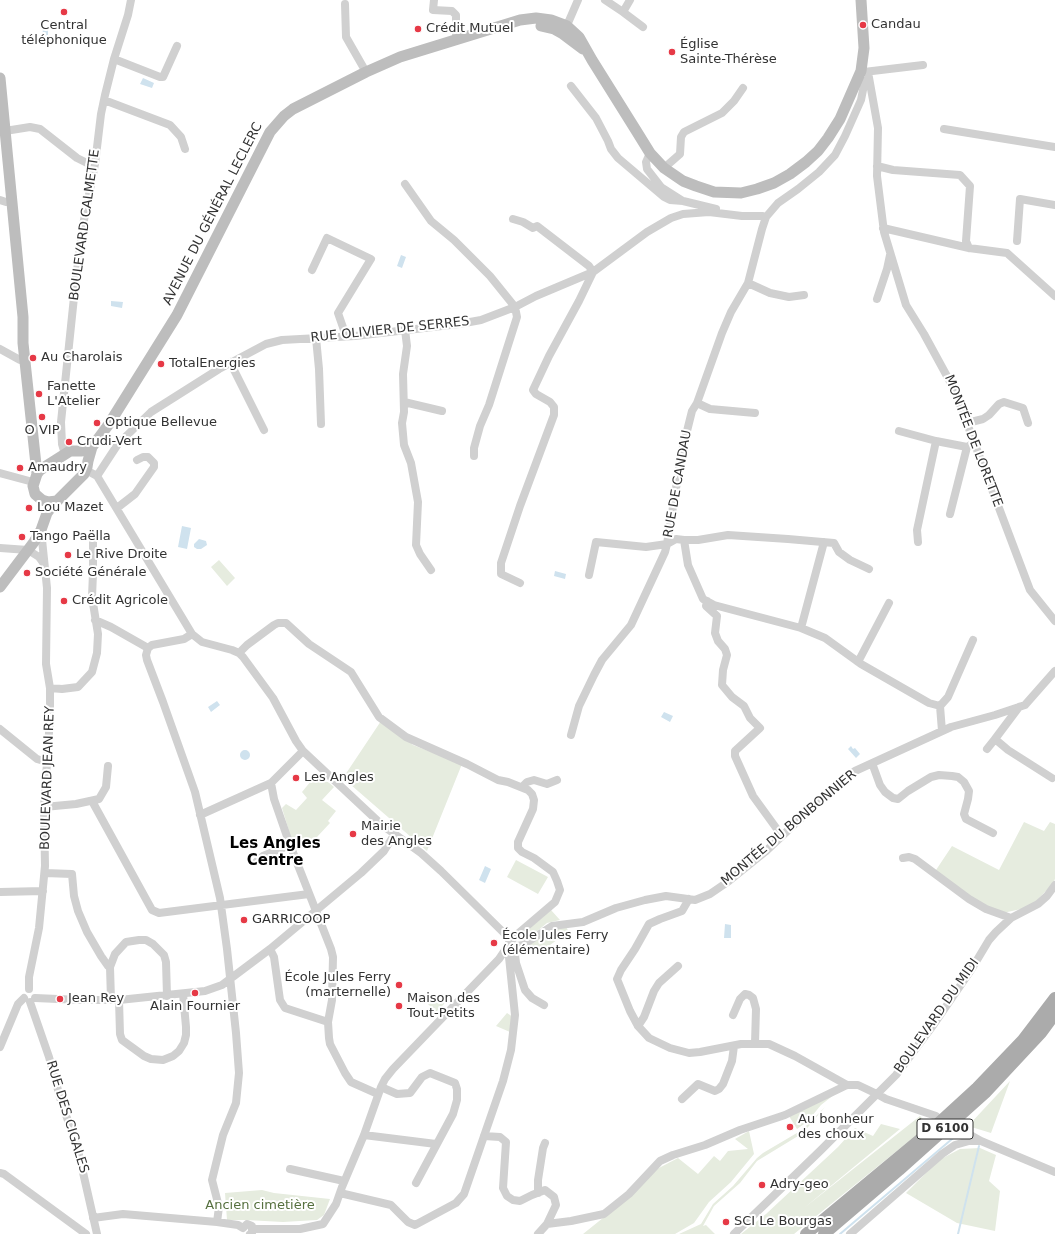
<!DOCTYPE html>
<html>
<head>
<meta charset="utf-8">
<style>
	body { margin:0 }
	canvas { display:block; background:#fff }
</style>
</head>
<body>
<canvas width="1055" height="1234"></canvas>
<script>
const ctx = document.querySelector('canvas').getContext('2d');
ctx.lineJoin = 'round';
function paint(path, color) {
  ctx.fillStyle = color;
  ctx.fill(path, 'evenodd');
}
function toPath(rows) {
  const path = new Path2D();
  for (const r of rows) {
    if (r.length === 3) {
      path.moveTo(r[0] + r[2], r[1]);
      path.arc(r[0], r[1], r[2], 0, 2 * Math.PI);
      continue;
    }
    path.moveTo(r[0], r[1]);
    for (let i = 2; i < r.length; i += 2) path.lineTo(r[i], r[i + 1]);
  }
  return path;
}
function stroke(path, color, width, dash) {
  ctx.strokeStyle = color;
  ctx.lineWidth = width;
  ctx.lineCap = dash ? 'butt' : 'round';
  ctx.setLineDash(dash || []);
  ctx.stroke(path);
}
function label(font, color, halo, rows, align = 'center') {
  ctx.font = font + ' "DejaVu Sans",sans-serif';
  ctx.lineWidth = 4;
  ctx.setLineDash([]);
  ctx.textBaseline = 'middle';
  ctx.strokeStyle = halo;
  ctx.fillStyle = color;
  for (const [text, x, y, turn = 0] of rows) {
    ctx.save();
    ctx.translate(x, y);
    ctx.rotate((+turn || 0) * Math.PI / 180);
    ctx.textAlign = isNaN(turn) ? turn : align;
    if (halo) ctx.strokeText(text, 0, 0);
    ctx.fillText(text, 0, 0);
    ctx.restore();
  }
}
paint(toPath([
	[219,560,235,578,227,586,211,567],
	[381,721,413,745,462,764,427,851,343,778],
	[311,781,328,782,334,787,322,800,336,811,328,821,330,823,317,837,301,843,293,844,282,808,286,804,296,810,307,798,302,792],
	[1024,822,1044,831,1050,822,1055,824,1055,879,1052,885,1035,902,1021,909,1003,913,988,907,934,873,952,846,999,870],
	[516,860,548,877,538,894,507,877],
	[551,910,560,920,547,923,525,941,517,939],
	[565,925,570,934,557,940,543,950,536,953,529,946,538,938,552,929],
	[437,994,446,1002,436,1012,428,1004],
	[507,1013,513,1017,510,1032,496,1026],
	[1010,1081,991,1133,968,1126],
	[835,1094,821,1105,807,1122,797,1129,789,1116],
	[825,1107,803,1133,757,1161,740,1183,714,1206,703,1226,706,1225,715,1234,679,1234,701,1224,713,1204,733,1186,757,1158,763,1153,802,1130],
	[920,1116,929,1125,794,1234,741,1234,766,1214,838,1147,855,1128,873,1136,881,1124,900,1129,804,1208],
	[749,1131,754,1154,731,1182,709,1202,694,1223,675,1234,583,1234,634,1193,657,1169,678,1158,698,1174,714,1156,720,1161,728,1151,748,1149,735,1139],
	[980,1148,996,1155,989,1181,1000,1191,995,1231,957,1223,906,1193,939,1160,960,1149],
	[262,1190,274,1193,330,1199,324,1215,317,1220,283,1222,246,1220,227,1220,225,1193]
]), '#e6ecdf');
paint(toPath([
	[43,28,48,29,48,42,42,42],
	[143,78,154,83,152,88,140,84],
	[401,255,406,257,402,268,397,266],
	[111,301,123,302,122,308,111,306],
	[182,526,191,528,187,549,178,547],
	[199,539,206,541,207,545,201,549,197,549,194,547,194,544],
	[555,571,566,574,565,579,554,576],
	[217,701,220,705,211,712,208,707],
	[664,712,673,716,670,722,661,717],
	[851,746,853,749,855,748,860,754,856,758,848,749],
	[245,755,5],
	[485,866,491,869,485,883,479,880],
	[725,924,731,925,731,938,724,938]
]), '#cfe2ee');
stroke(toPath([
	[840,1234,952,1139,960,1134,963,1136],
	[958,1234,979,1146]
]), '#cfe2ee', 2);
stroke(toPath([
	[947,1122,965,1132]
]), '#d6d6d6', 8, [8, 4]);
stroke(toPath([
	[434,0,433,10,452,11,456,15,456,40],
	[605,0,623,12,643,27],
	[345,4,346,37,366,72],
	[623,12,630,0],
	[565,30,578,0],
	[114,59,160,77,163,77,177,46],
	[864,72,923,65],
	[868,72,878,128,877,176,884,232,906,305,924,334,954,389,1030,590,1055,621],
	[571,86,596,118,608,141,611,149,618,158,664,197,670,200,683,201],
	[104,100,170,125,181,137,185,149],
	[944,129,1055,147],
	[5,131,30,127,40,129,77,158,87,163,95,164],
	[650,153,646,162,647,169,661,187,683,201,716,209],
	[877,166,893,170,960,175,970,186,966,241,969,248],
	[664,168,680,154,681,137,684,132,722,113,734,101,743,88],
	[405,184,431,221,454,240,490,276,515,307,517,317,489,405,480,426,474,448,474,456],
	[0,200,6,202,11,201],
	[766,217,762,229,748,283,731,312,722,333,697,403,692,411,682,451,667,544,676,539,684,540,688,565,703,599,714,605,801,628,825,638,861,664,929,703,940,706,942,731],
	[513,219,523,222,533,228,537,226,589,266,593,272,579,301,549,356,533,390,536,394,550,402,554,407,554,415,520,506,501,563,501,574,520,583],
	[883,228,969,248,1007,253,1055,296],
	[1017,241,1020,199,1055,205],
	[312,270,327,238,371,259,338,313,346,336],
	[748,283,770,293,789,297,804,295],
	[877,299,887,269,890,255],
	[405,330,407,346,403,374,404,412,402,423,404,445,411,463,418,502,416,545,420,554,431,570],
	[316,338,319,369,321,424],
	[0,349,20,360,25,360],
	[230,362,264,430],
	[404,402,442,411],
	[697,403,710,409,755,413],
	[967,423,983,419,989,415,999,404,1004,402,1023,408,1028,423],
	[899,431,936,441,967,447,974,443],
	[65,454,62,444,61,422,76,278,83,225,95,164,101,114,105,95,114,59,128,15,131,0],
	[86,470,97,476,192,634,202,642,232,650,239,653,243,657,273,698,296,741,303,751,382,825,421,853,441,871,508,937,510,944,515,954,516,963,525,990,532,998,544,1005],
	[0,473,33,482],
	[97,476,118,444,151,412,219,369,266,344,282,340,355,336,459,324,481,320,515,307,536,296,593,272,647,232,671,218,683,214,709,212,742,216,762,216,766,217,778,203,798,189,819,172,835,155,845,136,861,100,864,85,863,81,859,77],
	[117,508,135,494,154,467,154,463,148,457,143,457,137,460],
	[950,514,967,447],
	[684,540,698,540,728,535,788,539,834,543,839,552,850,560,869,569],
	[918,542,917,530,936,441],
	[0,548,28,550,39,557,44,564],
	[707,601,706,606,717,616,715,633,718,641,725,649,727,655,723,670,722,685,732,697,744,706,750,718,760,728,735,751,735,756,753,796,782,836],
	[95,620,111,627,148,648],
	[801,628,824,542],
	[192,634,184,639,152,645,148,648,146,655,147,660,163,702,195,792,220,898,227,949,236,1033,239,1073,236,1103,223,1135,212,1180,219,1207,217,1222],
	[239,653,247,645,274,625,278,623,286,623,309,644,351,672,379,717,406,737,467,764,498,780,508,782,528,790,532,794,534,800,533,809,518,842,518,848,522,852,534,858,553,872,557,881,560,890,555,902,514,937,499,959,393,1069,385,1079,381,1087,364,1135,342,1187,336,1204,323,1224,300,1229,253,1229],
	[858,662,889,603],
	[50,688,62,689,78,687,92,672,97,653,98,634,92,597,93,573,93,542],
	[940,706,948,697,973,640],
	[1019,707,995,739,1008,750,1052,778],
	[0,729,37,759,47,762],
	[571,735,579,706,594,675,602,660,631,625,665,552,667,544,646,547,596,542,589,575],
	[987,749,995,739],
	[872,763,880,785,885,792,893,798,898,799,908,791,931,777,939,775,952,776,958,777,964,782,969,791,968,799,964,814,966,819,993,833],
	[271,783,274,799,290,845,331,949,333,957,332,1000,328,1022,329,1038,330,1044,345,1073,351,1082,378,1094],
	[522,787,527,782,534,780,547,784,557,780],
	[92,801,152,910,159,913,309,894],
	[44,807,76,804,99,799,106,787,108,766],
	[200,815,271,783,303,751],
	[903,858,909,857,915,859,969,899,986,909,1011,918],
	[257,861,263,856,290,845],
	[45,873,72,874,74,896,78,911,87,932,101,956,108,966,110,967],
	[0,892,43,891],
	[689,899,682,911,660,919,649,924,635,949,621,970,617,979,630,1011,638,1026,649,1038,670,1048,689,1053,700,1052,741,1044,769,1044,795,1056,847,1085],
	[510,944,517,946,523,945,552,926,583,922,616,908,645,900,666,896,695,900,710,894,729,881,765,852,833,788,855,771,951,727,995,715,1025,705,1055,671],
	[270,949,274,957,280,1000,285,1008,328,1022],
	[29,989,29,977,39,928,45,866,44,807,50,718,50,688,46,664,47,588,41,530],
	[35,998,81,1000,119,1000,205,991,222,985,270,949,361,873,384,851,394,835],
	[111,1000,110,967,115,954,126,942,139,940,146,940,153,944,164,955,166,962,167,996],
	[119,1000,120,1034,122,1040,144,1056,151,1059,163,1060,173,1056,179,1051,184,1043,186,1035,186,1027,183,994],
	[30,1002,49,1057,61,1101,77,1146,97,1234],
	[733,1015,740,999,745,994,749,995,753,998,756,1009,755,1043],
	[638,1026,644,1017,654,991,659,983,678,966],
	[0,1047,18,1004,24,998],
	[381,1087,397,1094,410,1093,422,1077,430,1073,455,1083,457,1089,457,1100,453,1114,416,1183],
	[682,1099,698,1084,715,1091,719,1089,723,1084,732,1061,734,1046],
	[965,1132,981,1141,1055,1172],
	[364,1135,436,1144],
	[484,1136,500,1137,506,1142,503,1188,507,1196,513,1200,520,1201,532,1195,545,1190,554,1197,556,1205,547,1224],
	[290,1169,344,1181],
	[0,1173,4,1174,86,1234],
	[340,1193,391,1205,408,1222,415,1225,456,1203,464,1194,503,1081,511,1050,515,1015,509,957,510,945],
	[538,1193,538,1180,543,1148,545,1143],
	[93,1218,123,1214,217,1222,238,1225,243,1228],
	[243,1228,247,1224,252,1226,252,1233,250,1234],
	[538,1234,547,1224,571,1221,604,1214,629,1194,660,1161,673,1155,705,1145,740,1130,785,1115,847,1085,858,1085,877,1094,886,1099,936,1116],
	[734,1234,820,1151,896,1075,934,1024,971,970,989,940,996,932,1011,918,1038,904,1047,896,1055,885],
	[850,1234,942,1154,955,1145,969,1141,981,1141]
]), '#d0d0d0', 8);
stroke(toPath([
	[541,26,554,29,563,34,583,49],
	[0,78,23,317,23,343,37,474],
	[57,501,48,502,42,500,35,494,33,486,37,474,40,470,70,451,82,451,92,447,109,424,177,315,270,132,284,116,293,109,366,72,400,57,520,20,536,18,551,20,567,26,579,37,592,60,637,132,650,153,664,168,683,181,696,186,714,192,741,193,757,189,774,183,790,174,806,162,818,151,828,138,840,119,861,71,864,48,861,0],
	[0,587,34,542,41,530,47,513,53,505,84,474,87,467,88,461,92,447]
]), '#bdbdbd', 11);
stroke(toPath([
	[806,1234,929,1132,977,1088,1023,1040,1055,998],
	[824,1234,899,1170,986,1092,1041,1033,1055,1014]
]), '#ababab', 12);
for (const [x, y, r, color] of [
	[64,12,4,"#e63946"],
	[863,25,4,"#e63946"],
	[418,29,4,"#e63946"],
	[672,52,4,"#e63946"],
	[33,358,4,"#e63946"],
	[161,364,4,"#e63946"],
	[39,394,4,"#e63946"],
	[42,417,4,"#e63946"],
	[97,423,4,"#e63946"],
	[69,442,4,"#e63946"],
	[20,468,4,"#e63946"],
	[29,508,4,"#e63946"],
	[22,537,4,"#e63946"],
	[68,555,4,"#e63946"],
	[27,573,4,"#e63946"],
	[64,601,4,"#e63946"],
	[296,778,4,"#e63946"],
	[353,834,4,"#e63946"],
	[244,920,4,"#e63946"],
	[494,943,4,"#e63946"],
	[399,985,4,"#e63946"],
	[195,993,4,"#e63946"],
	[60,999,4,"#e63946"],
	[399,1006,4,"#e63946"],
	[790,1127,4,"#e63946"],
	[762,1185,4,"#e63946"],
	[726,1222,4,"#e63946"]
]) {
  const dot = new Path2D();
  dot.arc(x, y, r, 0, 2 * Math.PI);
  ctx.fillStyle = color;
  ctx.fill(dot);
  stroke(dot, '#fff', 1.5);
}
for (const [x, y, w] of [
	[945,1129,56]
]) {
  const box = new Path2D();
  box.roundRect(x - w / 2, y - 10, w, 20, 3);
  ctx.fillStyle = '#fff';
  ctx.fill(box);
  stroke(box, '#333', 1);
}
label('bold 12px', '#333', null, [
	["D 6100",945,1129]
]);
label('13px', '#333', '#fff', [
	["Candau",871,25],
	["Central",64,26,"center"],
	["téléphonique",64,41,"center"],
	["Crédit Mutuel",426,29],
	["Église",680,45],
	["Sainte-Thérèse",680,60],
	["Au Charolais",41,358],
	["TotalEnergies",169,364],
	["Fanette",47,387],
	["L'Atelier",47,402],
	["Optique Bellevue",105,423],
	["O VIP",42,431,"center"],
	["Crudi-Vert",77,442],
	["Amaudry",28,468],
	["Lou Mazet",37,508],
	["Tango Paëlla",30,537],
	["Le Rive Droite",76,555],
	["Société Générale",35,573],
	["Crédit Agricole",72,601],
	["Les Angles",304,778],
	["Mairie",361,827],
	["des Angles",361,842],
	["GARRICOOP",252,920],
	["École Jules Ferry",502,936],
	["(élémentaire)",502,951],
	["École Jules Ferry",391,978,"right"],
	["(marternelle)",391,993,"right"],
	["Jean Rey",68,999],
	["Maison des",407,999],
	["Tout-Petits",407,1014],
	["Alain Fournier",195,1007,"center"],
	["Au bonheur",798,1120],
	["des choux",798,1135],
	["Adry-geo",770,1185],
	["SCI Le Bourgas",734,1222]
], 'left');
label('13px', '#333', '#fff', [
	["AVENUE DU GÉNÉRAL LECLERC",213,214,-63],
	["BOULEVARD CALMETTE",85,225,-82],
	["RUE OLIVIER DE SERRES",390,330,-6],
	["MONTÉE DE LORETTE",973,441,69],
	["RUE DE CANDAU",678,484,-80],
	["BOULEVARD JEAN REY",48,778,-88],
	["MONTÉE DU BONBONNIER",789,828,-40],
	["BOULEVARD DU MIDI",937,1016,-55],
	["RUE DES CIGALES",67,1117,73]
]);
label('13px', '#56703f', '#fff', [
	["Ancien cimetière",260,1206]
]);
label('bold 15px', '#000', '#fff', [
	["Les Angles",275,844],
	["Centre",275,861]
]);
</script>
</body>
</html>
